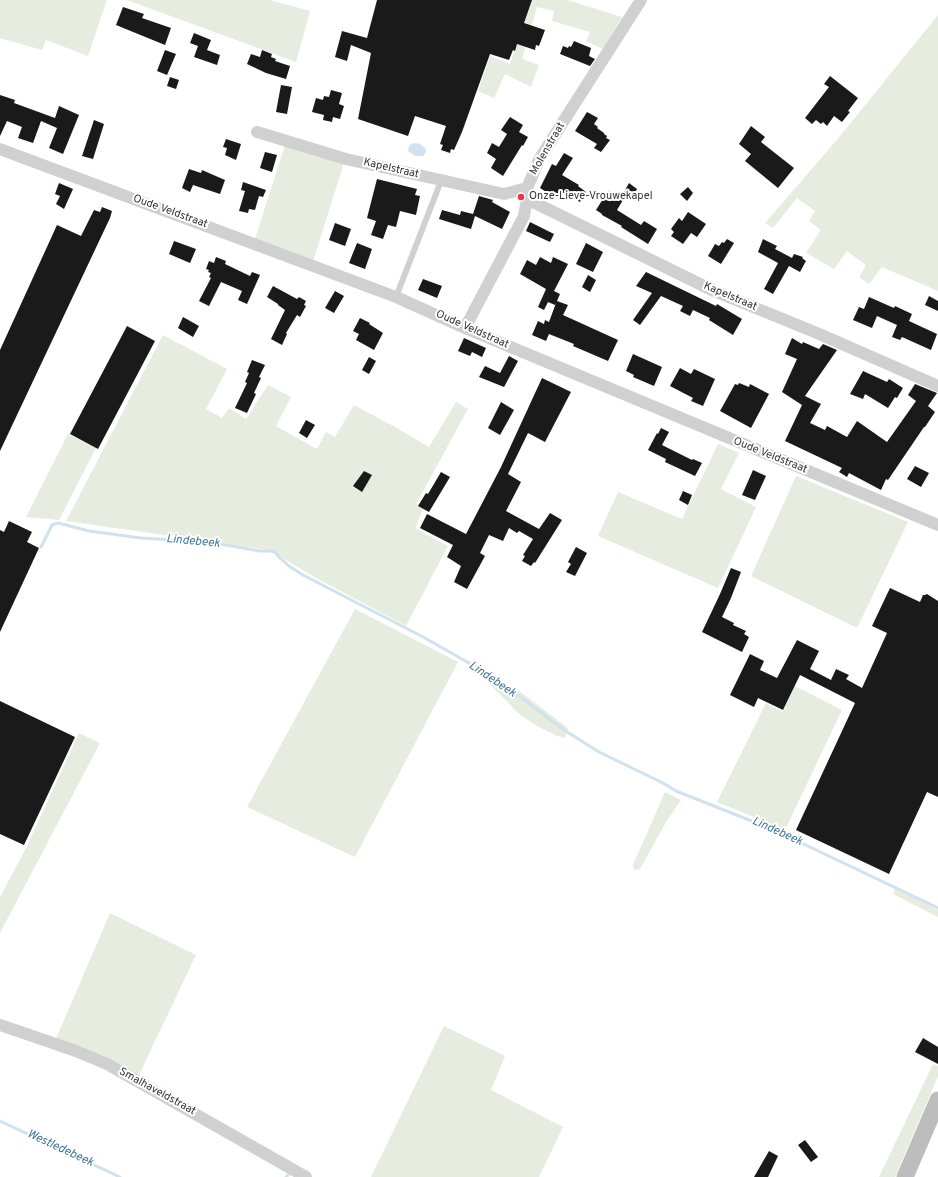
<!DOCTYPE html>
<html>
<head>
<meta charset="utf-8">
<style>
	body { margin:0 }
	canvas { display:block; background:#fff }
</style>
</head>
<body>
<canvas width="938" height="1177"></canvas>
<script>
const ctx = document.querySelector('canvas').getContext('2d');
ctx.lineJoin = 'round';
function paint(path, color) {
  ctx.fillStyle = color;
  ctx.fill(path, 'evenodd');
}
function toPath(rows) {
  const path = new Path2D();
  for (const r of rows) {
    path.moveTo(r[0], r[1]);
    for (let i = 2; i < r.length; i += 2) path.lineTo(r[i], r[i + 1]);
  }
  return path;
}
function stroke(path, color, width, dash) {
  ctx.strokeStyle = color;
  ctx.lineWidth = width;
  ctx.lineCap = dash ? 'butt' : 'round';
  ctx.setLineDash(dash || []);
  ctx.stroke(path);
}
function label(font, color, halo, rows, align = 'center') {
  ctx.font = font + ' Overpass,sans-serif';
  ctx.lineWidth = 4;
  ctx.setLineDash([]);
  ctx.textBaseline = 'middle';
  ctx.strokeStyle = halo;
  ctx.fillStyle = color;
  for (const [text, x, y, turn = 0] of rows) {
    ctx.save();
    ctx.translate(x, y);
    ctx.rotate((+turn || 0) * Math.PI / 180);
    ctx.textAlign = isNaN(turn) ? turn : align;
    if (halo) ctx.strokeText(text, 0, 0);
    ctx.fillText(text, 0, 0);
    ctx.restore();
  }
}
paint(toPath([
	[0,0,107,0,88,56,46,40,42,50,0,38],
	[127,0,270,0,310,11,296,62],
	[523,0,567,0,622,17,603,49,586,41,590,32,552,21,554,11,537,7,522,59,539,65,531,87,505,74,494,98,478,91,490,56,510,64,531,3],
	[938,15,938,291,882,267,869,284,859,277,866,265,847,251,834,269,806,253,821,230,809,221,815,211,797,198,773,228,765,223,836,141],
	[285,145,344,163,313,261,255,239],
	[163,335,227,369,206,409,222,418,229,408,246,419,268,385,291,397,276,426,317,449,326,432,335,437,354,405,397,428,429,447,456,402,468,409,416,504,423,509,415,528,448,546,406,626,316,578,269,550,66,521],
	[68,434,96,448,59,520,26,517],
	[718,444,739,453,721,489,756,507,718,588,598,536,618,492,682,519],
	[796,476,908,522,857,628,751,576],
	[355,609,458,662,355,857,247,807],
	[485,679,506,689,509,685,518,690,568,728,565,738,557,736,535,725,518,713],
	[795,686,842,710,785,830,717,802,766,703,783,712],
	[79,733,100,743,0,933,0,897,25,850],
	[665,792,681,800,666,822,640,869,634,870,633,865],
	[896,888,938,910,938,917,893,894],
	[110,913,196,955,138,1077,55,1041],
	[444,1026,505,1056,491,1090,563,1127,539,1177,371,1177],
	[933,1064,938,1066,938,1076,895,1177,879,1177]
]), '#e6ecdf');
paint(toPath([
	[415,143,420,144,425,148,426,152,423,156,415,156,408,151,409,146,411,144]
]), '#cfe2ee');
stroke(toPath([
	[41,547,52,525,58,523,89,531,141,538,209,542,260,551,271,551,275,552,280,558,289,566,303,575,425,638,483,671,506,686,564,730,599,752,663,783,676,791,772,829,938,908],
	[0,1121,120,1177],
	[286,1177,289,1174]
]), '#cfe2ee', 3);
paint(toPath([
	[377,0,532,0,524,23,545,30,539,46,536,45,535,50,517,44,515,51,513,50,509,60,490,54,462,132,454,150,451,149,450,153,441,150,443,145,440,144,446,126,415,116,408,136,358,119,371,53,351,45,347,61,335,57,342,31,367,38],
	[123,7,144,14,142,18,171,28,165,45,116,25],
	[194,33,211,40,207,50,220,55,217,65,194,57,198,46,190,43],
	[574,41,591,48,589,56,595,59,590,66,560,54,563,46,568,48,569,46,571,47],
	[165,50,176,54,167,75,157,71],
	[262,50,272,54,271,57,276,59,275,61,290,66,286,79,266,73,247,64,251,54,260,57],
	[830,76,858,98,848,111,850,112,842,122,834,116,827,126,823,122,821,124,816,120,812,124,805,118,829,87,824,84],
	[170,77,179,80,176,89,167,86],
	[281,85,292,87,287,114,276,112],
	[331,90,342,93,339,104,344,106,340,119,333,117,332,122,323,120,324,115,312,112,316,98,323,100,324,96,329,97],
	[0,95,15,100,14,103,55,118,59,106,79,115,63,154,49,148,57,128,41,121,33,143,18,138,22,127,7,121,0,136],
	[587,112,598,118,594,124,598,127,597,128,604,133,604,134,607,136,606,138,610,140,601,152,594,148,597,144,575,131],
	[510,117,523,125,519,132,528,137,523,146,522,145,503,176,491,168,496,159,487,153,492,143,499,147,507,134,501,130],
	[94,120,104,124,93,159,82,156],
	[751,126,765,137,761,142,794,168,778,188,745,161,751,154,739,144],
	[226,139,241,144,236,160,225,155,227,148,223,147],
	[265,152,277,155,272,172,260,168],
	[564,153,573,158,562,175,579,185,578,186,586,192,580,202,562,192,560,195,553,191,551,195,540,188,552,164,556,166],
	[189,169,201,173,202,170,225,180,220,194,193,185,190,192,182,188],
	[377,179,417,189,415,195,420,196,416,215,400,211,396,227,388,225,383,239,371,235,376,221,367,218],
	[243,182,266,190,263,197,259,196,255,210,249,209,248,213,239,211,245,191,241,190],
	[59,183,73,189,64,209,56,204,60,196,55,194],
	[629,183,637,189,632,197,624,192],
	[688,187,693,193,687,201,680,194],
	[608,191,623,200,617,210,641,225,644,221,657,229,648,244,621,227,622,226,602,215,602,214,596,210],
	[479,196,493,200,492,202,510,212,502,229,475,216,471,229,439,219,442,210,460,215,461,211,473,214],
	[102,207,112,211,110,218,0,451,0,350,57,225,81,236,94,210,100,212],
	[688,212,706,224,697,237,691,233,683,244,671,236,674,232,671,229,679,218,682,221],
	[530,222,554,234,550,242,526,231],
	[335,223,351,229,345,246,329,240],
	[727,239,734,243,721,264,708,256,715,244,719,246,722,242,724,243],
	[763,239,777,246,775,249,792,258,794,254,803,257,802,258,806,261,800,272,789,266,773,294,764,289,778,263,758,252],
	[174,241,196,249,190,263,169,254],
	[357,243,372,249,365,269,349,263],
	[586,243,603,252,593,272,576,264],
	[216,257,226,261,225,264,250,276,252,272,260,275,247,304,238,300,242,291,221,282,209,306,199,301,211,278,209,277,211,273,208,272,209,270,206,269,209,261,214,263],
	[540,257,551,263,553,257,568,264,554,291,560,294,557,301,568,305,563,315,618,340,608,361,573,346,574,344,549,334,546,341,532,335,538,321,544,324,545,320,549,322,556,303,555,305,548,302,544,310,538,307,546,289,520,274,527,260,536,265],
	[646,272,716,306,717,304,742,319,733,335,709,320,710,318,693,310,690,316,680,311,683,306,661,296,640,325,633,320,652,293,636,286],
	[588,275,596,280,590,292,582,287],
	[423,279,442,286,437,298,418,290],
	[273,286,297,299,299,297,306,301,304,305,306,306,300,317,297,315,286,333,287,334,282,345,271,339,285,310,278,305,278,304,267,297],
	[335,291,344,296,334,313,325,308],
	[929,296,938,301,938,311,925,305],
	[869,297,894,308,895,306,912,314,909,321,937,334,931,350,902,337,900,340,892,337,897,325,877,316,872,328,853,320,859,307,864,309],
	[183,317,199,326,193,337,178,328],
	[360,318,370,323,369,324,383,333,374,350,356,340,359,334,353,331],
	[127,326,155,341,98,449,70,434],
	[464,338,486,348,482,357,472,352,470,356,458,351],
	[792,338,802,344,803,342,819,349,823,344,837,350,805,396,821,404,810,423,825,430,827,426,847,437,857,421,887,442,916,401,908,395,915,384,937,393,928,406,935,412,925,427,924,427,888,480,886,479,881,490,849,473,847,477,839,472,842,468,785,441,802,405,782,392,797,359,785,354],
	[633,354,662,367,654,386,633,377,634,375,626,371],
	[509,356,518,361,504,387,479,377,485,366,500,373],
	[369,357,376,361,369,374,362,370],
	[252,360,265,365,259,377,261,378,254,393,256,394,247,413,235,408,247,383,245,382,249,373,247,372],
	[680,368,691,374,694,369,715,379,703,406,691,401,693,398,670,386],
	[863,371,887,382,889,379,903,388,897,398,895,397,888,408,865,394,863,399,850,394],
	[542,378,571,392,545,442,528,433,508,474,521,482,506,511,539,529,550,513,562,520,535,563,534,562,531,566,522,561,525,556,523,555,533,539,519,531,517,533,509,528,503,541,489,535,480,553,485,556,467,589,454,582,461,566,447,557,453,545,420,528,427,514,466,534,501,467],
	[739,383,749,387,750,384,769,394,751,428,720,411,735,384,738,385],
	[501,402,514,410,500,435,488,428],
	[306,420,315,425,307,438,299,433],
	[661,428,669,432,662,445,692,460,693,459,702,463,695,476,665,462,666,459,648,450,657,433,658,434],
	[915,466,929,473,921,487,907,479],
	[753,470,766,476,755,500,742,495],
	[364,471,372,475,362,492,353,486],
	[441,472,450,477,429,512,418,506,426,493,428,494],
	[683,491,692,495,688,505,679,500],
	[9,521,32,532,27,542,39,548,0,632,0,530,4,532],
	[576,547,587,553,575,576,566,572,571,564,568,562],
	[731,568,741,572,731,598,722,617,734,623,733,625,746,631,744,634,749,637,742,652,702,632,720,594],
	[890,588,920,602,923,595,925,595,927,594,938,601,938,797,927,792,889,874,796,830,855,703,800,675,783,710,758,698,754,707,730,695,750,654,764,661,760,670,777,678,797,640,819,651,810,669,831,680,836,669,849,675,846,679,862,688,887,633,872,626],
	[0,701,75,737,24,845,0,834],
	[923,1038,938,1047,938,1064,915,1052],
	[805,1140,818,1157,811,1162,798,1145],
	[769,1151,778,1156,768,1177,754,1177]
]), '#1a1a1a');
stroke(toPath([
	[396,297,441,181]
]), '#d0d0d0', 6);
stroke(toPath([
	[257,132,346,159,504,194,527,188],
	[0,149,396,297,465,328,938,525],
	[527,199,714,291,817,333,938,386],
	[465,328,524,216,527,199,527,188,540,158,641,0],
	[0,1025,76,1051,107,1064,306,1177]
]), '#d0d0d0', 12);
stroke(toPath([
	[905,1177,938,1100]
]), '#bdbdbd', 17);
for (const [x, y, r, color] of [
	[521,197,4,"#e63946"]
]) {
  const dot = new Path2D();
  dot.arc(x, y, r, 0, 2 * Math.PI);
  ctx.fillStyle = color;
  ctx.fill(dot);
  stroke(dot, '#fff', 1.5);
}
label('11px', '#333', '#fff', [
	["Molenstraat",548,149,-60],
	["Kapelstraat",391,169,13],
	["Oude Veldstraat",170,212,20],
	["Kapelstraat",730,297,23],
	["Oude Veldstraat",472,330,24],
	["Oude Veldstraat",770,456,22],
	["Smalhaveldstraat",157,1092,29]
]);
label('11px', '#333', '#fff', [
	["Onze-Lieve-Vrouwekapel",529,197]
], 'left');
label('italic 12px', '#3f7597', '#fff', [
	["Lindebeek",193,542,5],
	["Lindebeek",492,680,34],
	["Lindebeek",777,832,24],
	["Westledebeek",60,1149,25]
]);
</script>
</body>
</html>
